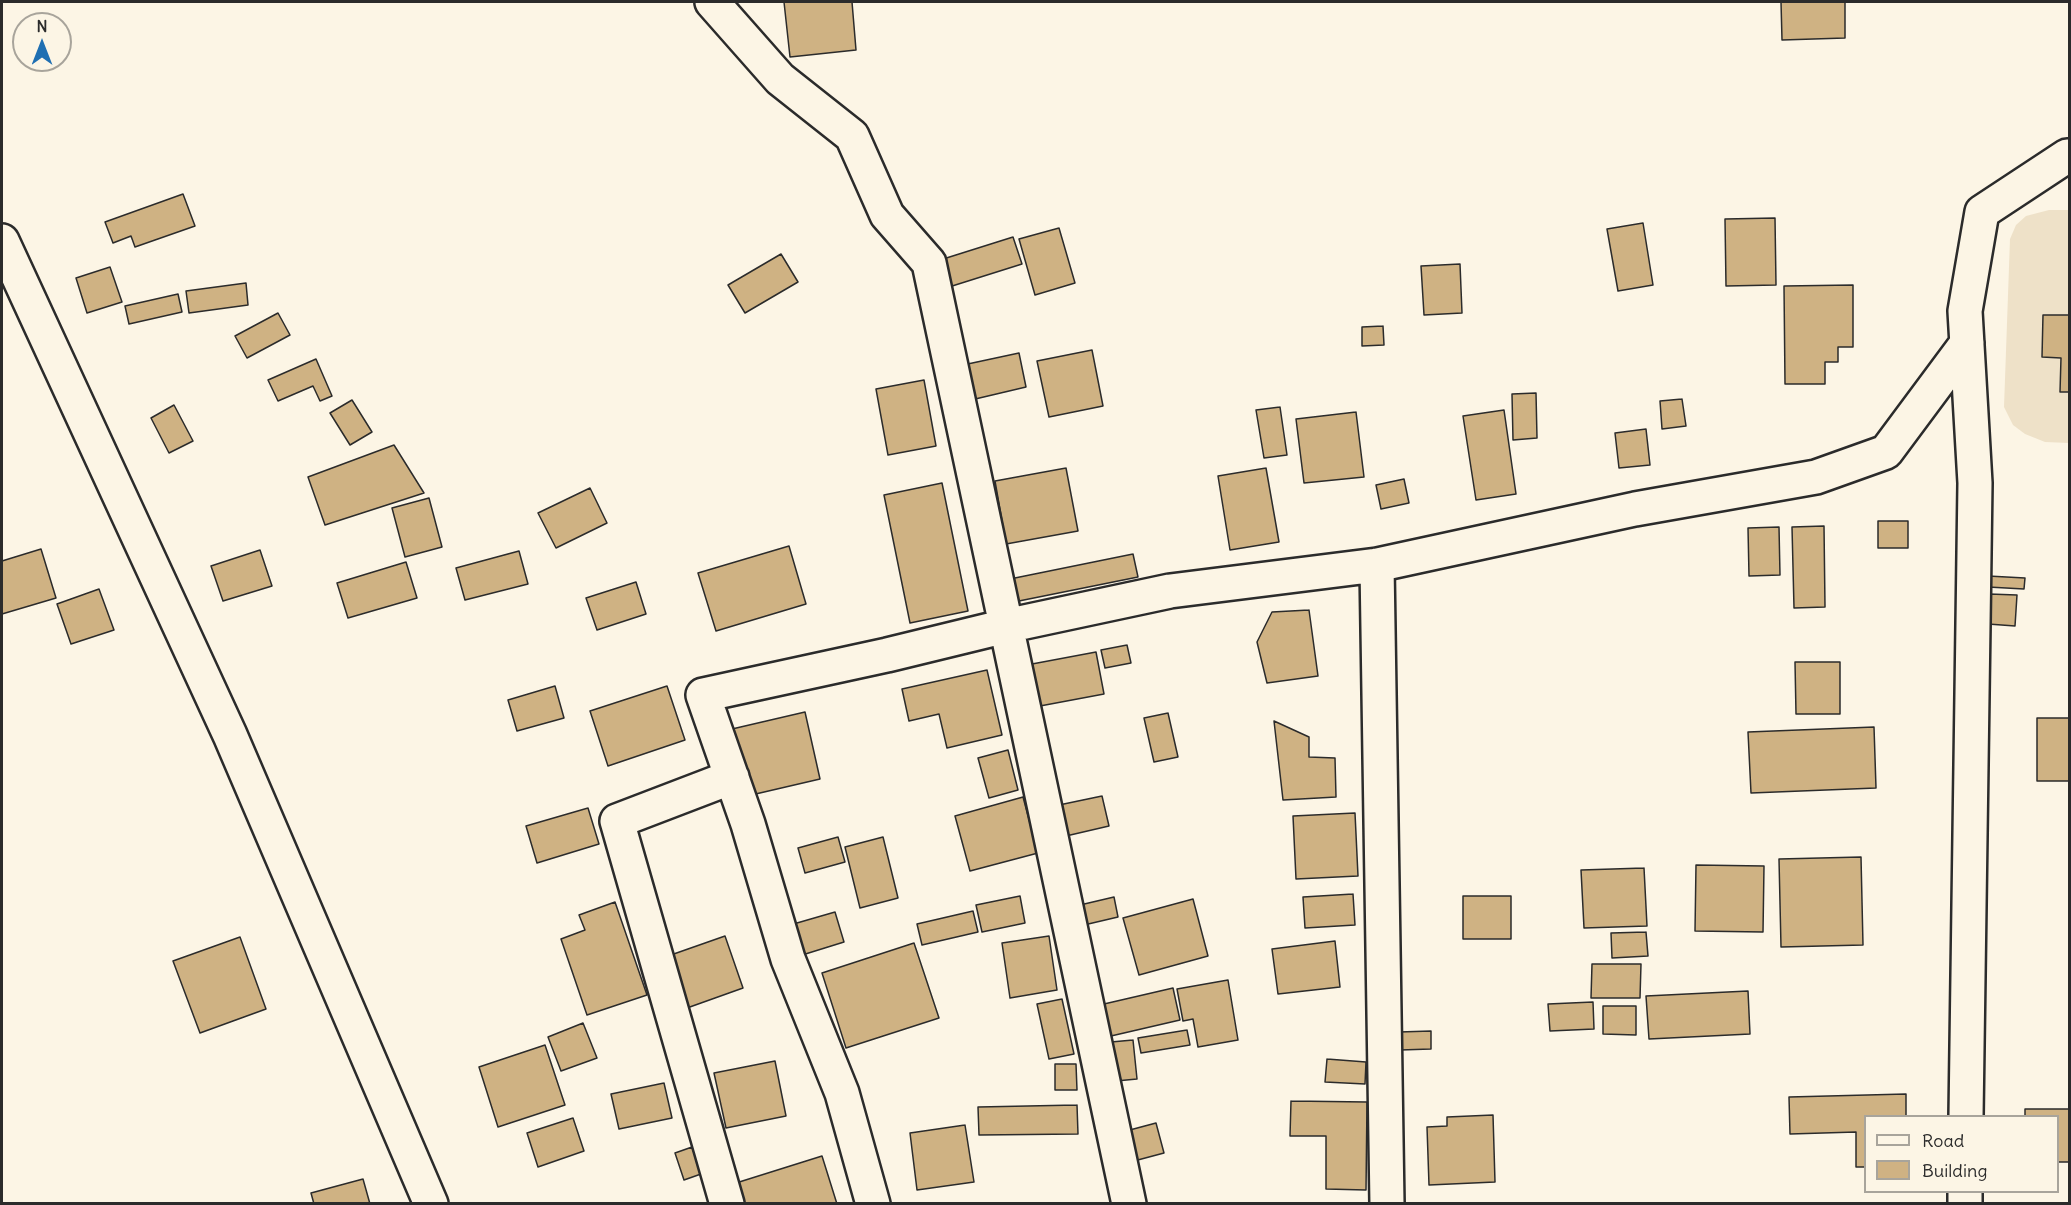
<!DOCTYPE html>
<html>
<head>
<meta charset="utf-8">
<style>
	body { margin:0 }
	#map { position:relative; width:2071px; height:1205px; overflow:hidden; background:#fcf5e5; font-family:Delius,sans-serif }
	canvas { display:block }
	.frame { position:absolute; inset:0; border:3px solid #2b2b2b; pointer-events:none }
	.legend { position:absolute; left:1864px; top:1115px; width:195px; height:78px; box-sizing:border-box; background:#fcf5e5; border:2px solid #a8a49b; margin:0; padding:8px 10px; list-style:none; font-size:18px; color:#2b2b2b }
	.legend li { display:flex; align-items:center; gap:12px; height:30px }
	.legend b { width:30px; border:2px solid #a8a49b }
	.north { position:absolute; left:12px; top:12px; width:60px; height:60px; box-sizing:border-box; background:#fcf5e5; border:2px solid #a8a49b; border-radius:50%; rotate:0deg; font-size:16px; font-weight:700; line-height:24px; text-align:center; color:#2b2b2b }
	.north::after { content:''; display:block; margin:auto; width:21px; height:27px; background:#1f6fb2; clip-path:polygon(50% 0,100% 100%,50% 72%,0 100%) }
</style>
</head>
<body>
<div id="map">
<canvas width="2071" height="1205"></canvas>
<div class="frame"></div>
<ul class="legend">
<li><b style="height:8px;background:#fcf5e5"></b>Road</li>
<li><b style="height:16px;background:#cfb283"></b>Building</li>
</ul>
<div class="north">N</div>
</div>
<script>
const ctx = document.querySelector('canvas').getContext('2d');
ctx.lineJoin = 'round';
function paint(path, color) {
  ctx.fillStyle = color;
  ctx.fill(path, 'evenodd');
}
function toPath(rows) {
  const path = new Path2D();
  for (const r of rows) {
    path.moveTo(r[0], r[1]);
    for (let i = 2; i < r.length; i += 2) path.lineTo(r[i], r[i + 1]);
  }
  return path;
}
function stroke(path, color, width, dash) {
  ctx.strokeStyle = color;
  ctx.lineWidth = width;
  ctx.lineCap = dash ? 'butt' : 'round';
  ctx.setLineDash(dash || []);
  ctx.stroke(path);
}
paint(toPath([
	[2049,210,2069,210,2069,443,2045,442,2025,434,2013,425,2004,407,2010,239,2016,225,2026,216]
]), '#eee1c8');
const building = toPath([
	[784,2,852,2,856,50,790,57,784,2],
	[1781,2,1845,2,1845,38,1782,40,1781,2],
	[183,194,195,226,135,247,131,236,113,243,105,222,183,194],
	[1775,218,1776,285,1726,286,1725,219,1775,218],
	[1643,223,1653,285,1618,291,1607,229,1643,223],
	[1059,228,1075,283,1035,295,1019,239,1059,228],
	[1013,237,1022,264,949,287,940,260,1013,237],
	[781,254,798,282,745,313,728,285,781,254],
	[1460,264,1462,313,1424,315,1421,266,1460,264],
	[110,267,122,302,87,313,76,278,110,267],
	[246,283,248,305,189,313,186,291,246,283],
	[1853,285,1853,347,1838,347,1838,362,1825,362,1825,384,1785,384,1784,286,1853,285],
	[178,294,182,312,129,324,125,306,178,294],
	[278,313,290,335,247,358,235,336,278,313],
	[2043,315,2070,315,2070,392,2060,392,2061,358,2042,357,2043,315],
	[1383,326,1384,345,1362,346,1362,327,1383,326],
	[1092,350,1103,406,1049,417,1037,361,1092,350],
	[1019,353,1026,387,971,400,963,365,1019,353],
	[316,359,332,396,320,401,313,386,278,401,268,380,316,359],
	[924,380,936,446,888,455,876,389,924,380],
	[1536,393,1537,438,1513,440,1512,394,1536,393],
	[1682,399,1686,426,1662,429,1660,401,1682,399],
	[352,400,372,432,350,445,330,413,352,400],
	[174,405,193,441,169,453,151,418,174,405],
	[1280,407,1287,455,1264,458,1256,410,1280,407],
	[1504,410,1516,494,1476,500,1463,416,1504,410],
	[1356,412,1364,477,1304,483,1296,419,1356,412],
	[1646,429,1650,465,1619,468,1615,433,1646,429],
	[394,445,424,493,325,525,308,477,394,445],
	[1066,468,1078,531,1006,544,995,481,1066,468],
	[1266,468,1279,542,1230,550,1218,476,1266,468],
	[1404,479,1409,503,1381,509,1376,485,1404,479],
	[942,483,968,611,910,623,884,495,942,483],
	[590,488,607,523,556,548,538,513,590,488],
	[429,498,442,547,405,557,392,508,429,498],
	[1878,521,1908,521,1908,548,1878,548,1878,521],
	[1824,526,1825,607,1794,608,1792,527,1824,526],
	[1779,527,1780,575,1749,576,1748,528,1779,527],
	[789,546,806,604,716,631,698,573,789,546],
	[41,549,56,598,2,614,2,561,41,549],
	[260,550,272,586,223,601,211,566,260,550],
	[519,551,528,584,465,600,456,568,519,551],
	[1133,554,1138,577,1009,603,1005,580,1133,554],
	[406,562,417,598,348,618,337,583,406,562],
	[1988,576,2025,578,2024,589,1988,587,1988,576],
	[636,582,646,614,597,630,586,598,636,582],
	[99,589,114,630,71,644,57,604,99,589],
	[1989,594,2017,595,2015,626,1988,624,1989,594],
	[1309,610,1318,676,1267,683,1257,642,1272,612,1309,610],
	[1127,645,1131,663,1105,668,1101,650,1127,645],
	[1096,652,1104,694,1040,706,1032,664,1096,652],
	[1795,662,1840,662,1840,714,1796,714,1795,662],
	[987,670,1002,735,947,748,939,714,909,721,902,689,987,670],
	[555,686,564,718,517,731,508,700,555,686],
	[667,686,685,740,608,766,590,711,667,686],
	[805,712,820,779,747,796,732,729,805,712],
	[1168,713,1178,757,1154,762,1144,718,1168,713],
	[2037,718,2070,718,2070,781,2037,781,2037,718],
	[1274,721,1309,737,1309,757,1335,758,1336,797,1283,800,1274,721],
	[1874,727,1876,788,1751,793,1748,732,1874,727],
	[1008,750,1018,790,989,798,978,758,1008,750],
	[1102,796,1109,826,1066,836,1059,805,1102,796],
	[1023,797,1038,853,970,871,955,816,1023,797],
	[588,808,599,844,537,863,526,826,588,808],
	[1355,813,1358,876,1296,879,1293,816,1355,813],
	[838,837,845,862,805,873,798,848,838,837],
	[883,837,898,898,860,908,845,847,883,837],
	[1861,857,1863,945,1781,947,1779,859,1861,857],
	[1696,865,1764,866,1763,932,1695,931,1696,865],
	[1644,868,1647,926,1584,928,1581,870,1644,868],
	[1353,894,1355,925,1305,928,1303,897,1353,894],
	[1020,896,1025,923,982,932,976,905,1020,896],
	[1463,896,1511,896,1511,939,1463,939,1463,896],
	[1114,897,1118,917,1084,925,1080,905,1114,897],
	[1193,899,1208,956,1139,975,1123,918,1193,899],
	[615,902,647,995,587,1015,561,939,585,930,579,915,615,902],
	[973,911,978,932,922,945,917,924,973,911],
	[835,912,844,942,799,956,790,925,835,912],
	[1646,932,1648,956,1612,958,1611,933,1646,932],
	[725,936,743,988,687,1008,668,956,725,936],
	[1049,936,1057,990,1010,998,1002,943,1049,936],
	[240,937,266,1009,200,1033,173,961,240,937],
	[1335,941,1340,987,1278,994,1272,949,1335,941],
	[914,943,939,1018,846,1048,822,973,914,943],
	[1592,964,1641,964,1640,998,1591,998,1592,964],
	[1228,980,1238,1040,1198,1047,1193,1019,1183,1021,1177,989,1228,980],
	[1173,988,1180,1020,1111,1036,1104,1004,1173,988],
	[1748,991,1750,1034,1649,1039,1646,996,1748,991],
	[1062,999,1074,1054,1049,1059,1037,1004,1062,999],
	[1593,1002,1594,1029,1550,1031,1548,1004,1593,1002],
	[1603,1006,1636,1006,1636,1035,1603,1034,1603,1006],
	[583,1023,597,1058,561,1071,548,1037,583,1023],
	[1187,1030,1190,1045,1141,1053,1138,1038,1187,1030],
	[1431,1031,1431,1049,1400,1050,1399,1032,1431,1031],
	[1133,1040,1137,1079,1116,1081,1111,1042,1133,1040],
	[545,1045,565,1105,498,1127,479,1067,545,1045],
	[1327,1059,1366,1062,1365,1084,1325,1082,1327,1059],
	[775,1061,786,1116,726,1128,714,1073,775,1061],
	[1055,1064,1076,1064,1077,1090,1055,1090,1055,1064],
	[664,1083,672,1118,619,1129,611,1094,664,1083],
	[1906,1094,1906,1116,1866,1116,1866,1167,1856,1167,1856,1132,1790,1134,1789,1097,1906,1094],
	[1291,1101,1367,1102,1366,1190,1326,1189,1326,1136,1290,1136,1291,1101],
	[1077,1105,1078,1134,979,1135,978,1107,1077,1105],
	[2025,1109,2070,1109,2070,1162,2058,1162,2058,1116,2025,1116,2025,1109],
	[1493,1115,1495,1182,1429,1185,1427,1127,1447,1126,1447,1117,1493,1115],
	[573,1118,584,1151,538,1167,527,1133,573,1118],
	[1156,1123,1164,1153,1134,1161,1126,1131,1156,1123],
	[965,1125,974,1182,917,1190,910,1133,965,1125],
	[692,1147,701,1174,684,1180,675,1153,692,1147],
	[822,1156,837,1204,743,1204,736,1183,822,1156],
	[363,1179,370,1204,314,1204,311,1193,363,1179]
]);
paint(building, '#cfb283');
stroke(building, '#2b2b2b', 1.5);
const minor = toPath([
	[712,2,780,79,852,136,887,215,929,263,1129,1204],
	[2,241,230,735,431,1204],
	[1377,565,1387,1204],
	[1966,1116,1975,483,1965,311,1982,212,2067,156,2070,156],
	[727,1204,617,821,732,777],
	[873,1204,842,1093,788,959,748,824,703,695,887,655,1006,626,1170,591,1377,565,1635,509,1816,477,1886,452,1967,343],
	[1965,1204,1965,1192]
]);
stroke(minor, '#2b2b2b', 38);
stroke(minor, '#fcf5e5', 33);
</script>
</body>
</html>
